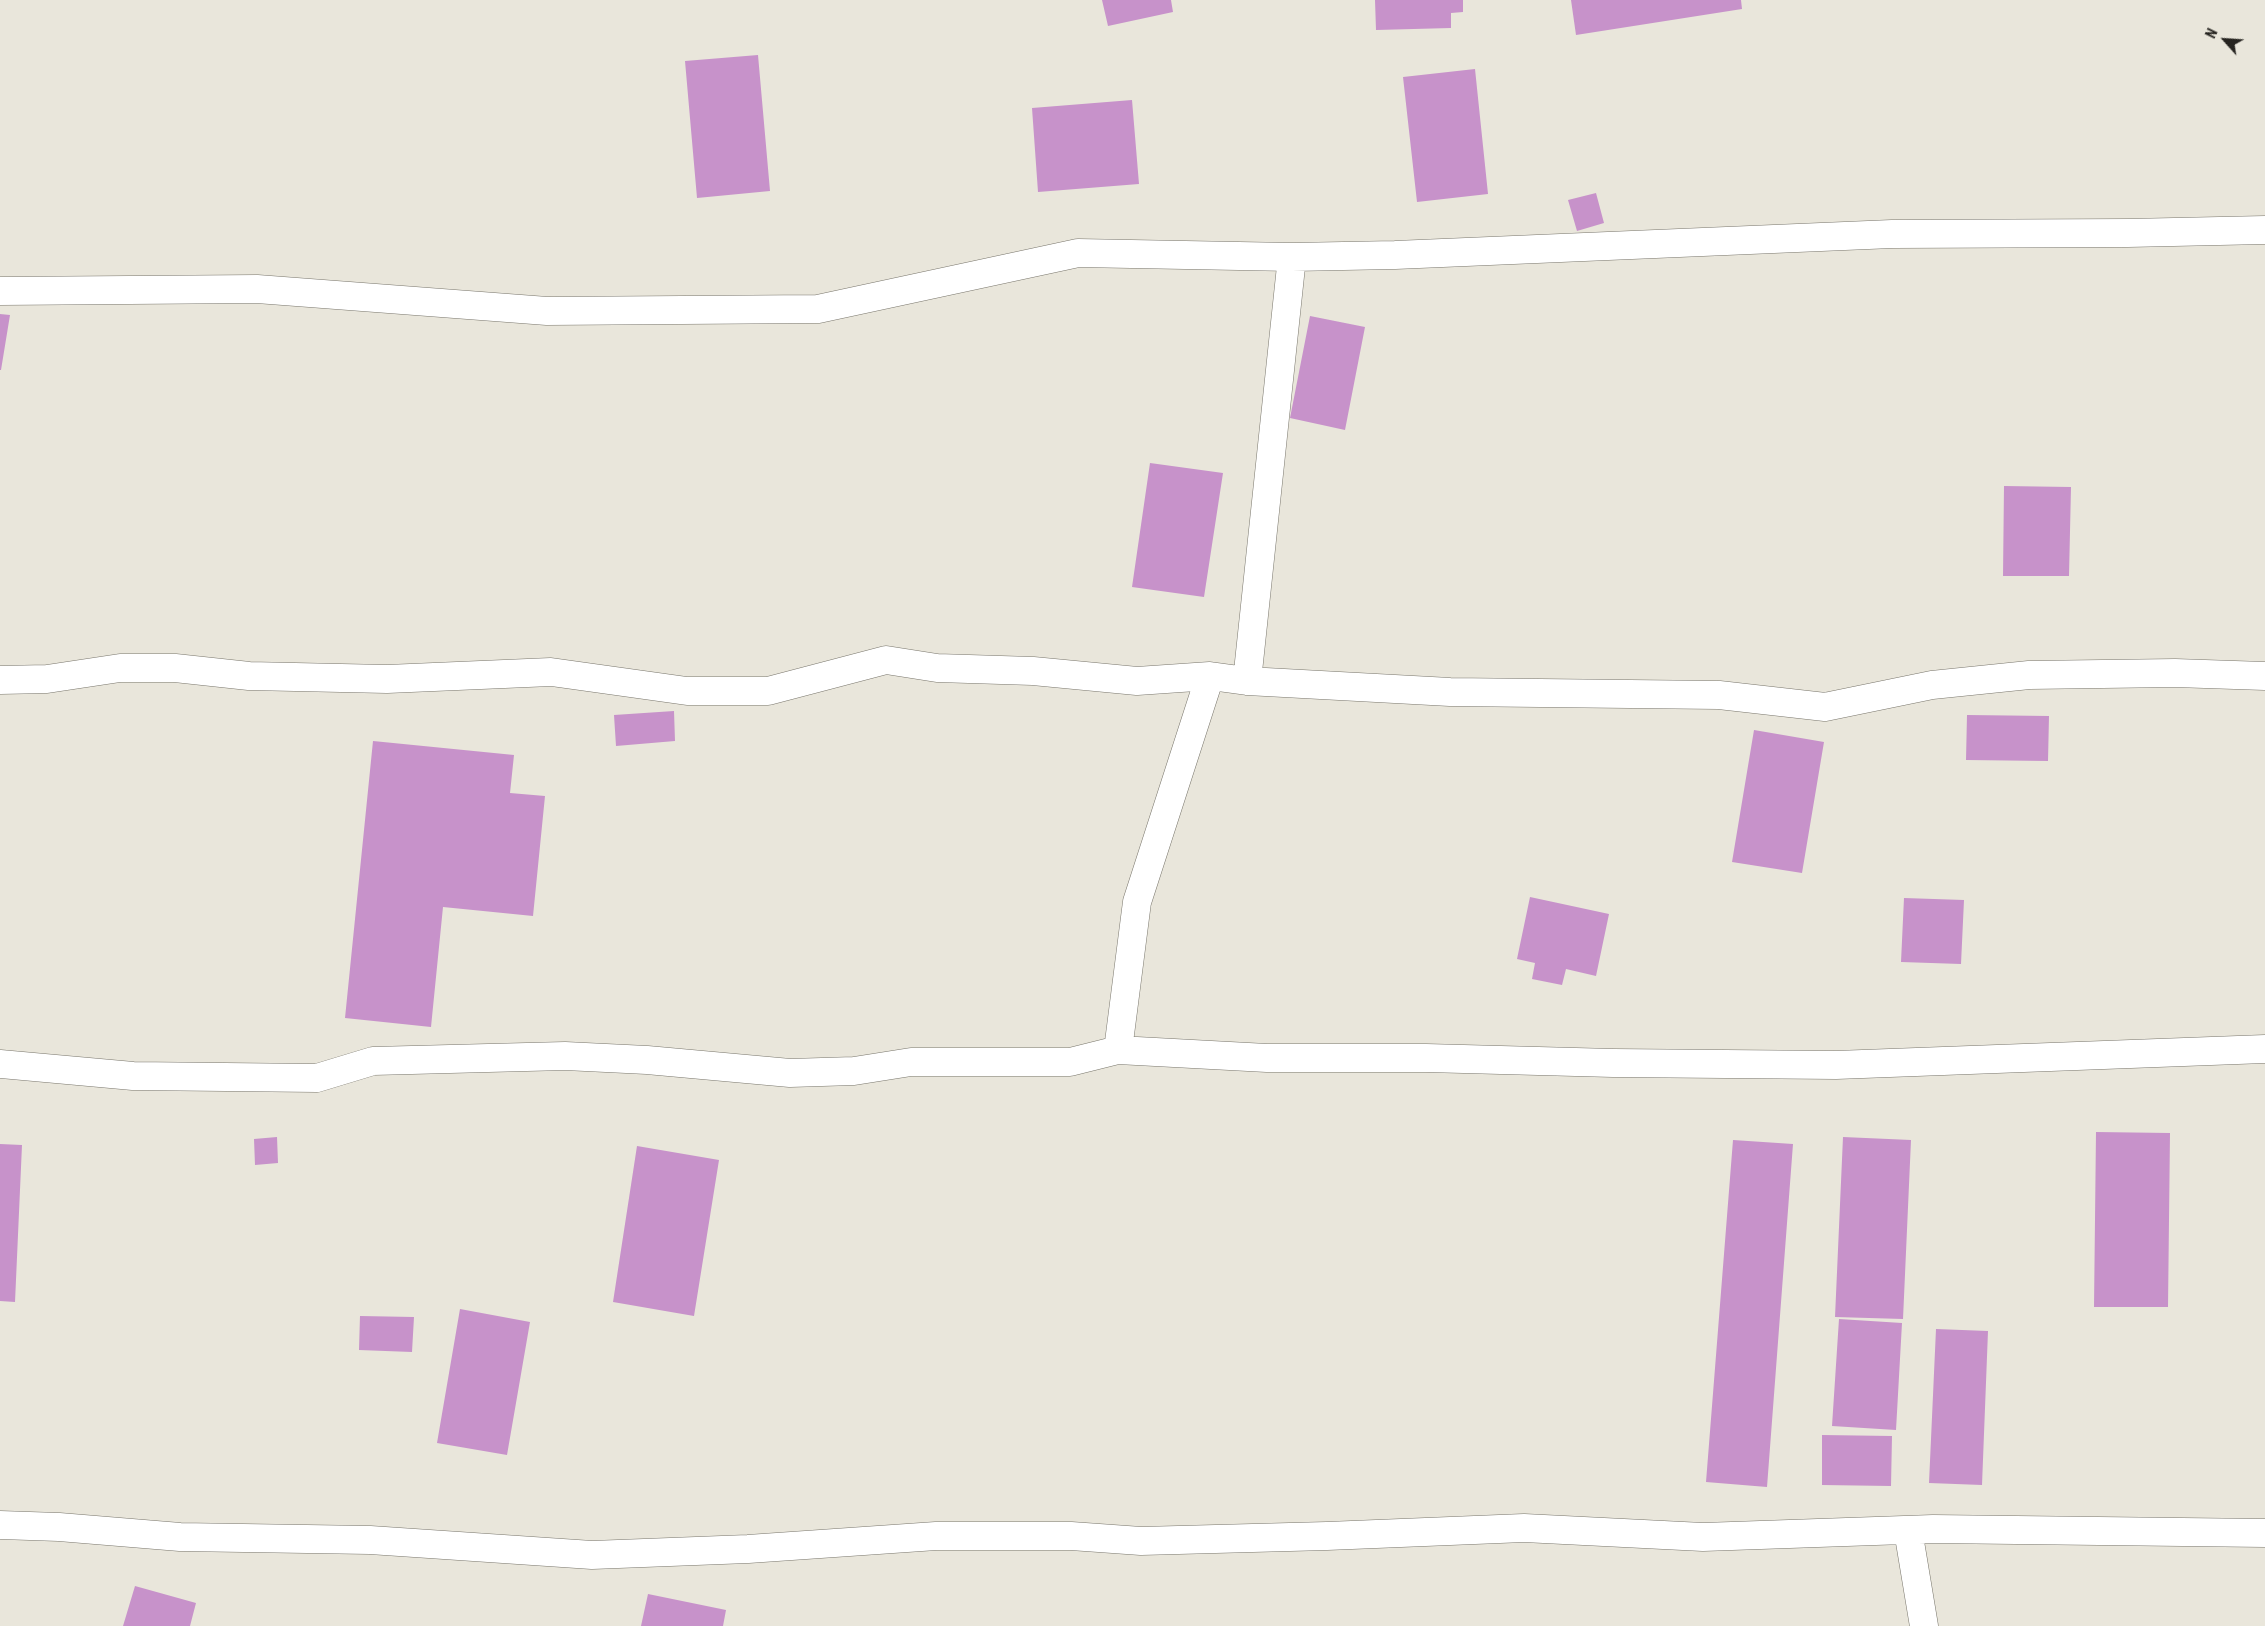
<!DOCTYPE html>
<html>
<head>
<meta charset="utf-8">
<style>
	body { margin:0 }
	#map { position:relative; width:2265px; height:1626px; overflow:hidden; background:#e9e6db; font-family:"Roboto Condensed",sans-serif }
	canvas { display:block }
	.north { position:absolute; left:2200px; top:15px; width:50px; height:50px; -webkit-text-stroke:4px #e9e6db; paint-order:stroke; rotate:296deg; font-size:14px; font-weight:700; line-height:20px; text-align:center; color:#262420 }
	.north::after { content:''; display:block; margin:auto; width:18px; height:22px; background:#262420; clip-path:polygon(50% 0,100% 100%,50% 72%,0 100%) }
</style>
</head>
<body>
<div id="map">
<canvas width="2265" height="1626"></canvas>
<div class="north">N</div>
</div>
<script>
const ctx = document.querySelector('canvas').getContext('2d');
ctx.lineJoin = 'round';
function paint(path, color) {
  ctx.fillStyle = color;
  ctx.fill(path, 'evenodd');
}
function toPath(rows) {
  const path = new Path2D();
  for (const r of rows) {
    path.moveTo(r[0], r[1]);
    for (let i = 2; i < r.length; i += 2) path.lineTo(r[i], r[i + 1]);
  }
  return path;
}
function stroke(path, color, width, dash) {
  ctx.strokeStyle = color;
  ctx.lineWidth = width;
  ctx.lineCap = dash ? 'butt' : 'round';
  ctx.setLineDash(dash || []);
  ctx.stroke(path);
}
paint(toPath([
	[1102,0,1171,0,1173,12,1108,26],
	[1375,0,1463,0,1463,12,1451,13,1451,28,1376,30],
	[1571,0,1741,0,1742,9,1576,35],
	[758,55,770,191,697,198,685,61],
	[1475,69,1488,194,1417,202,1403,77],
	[1132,100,1139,184,1038,192,1032,108],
	[1596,193,1604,223,1577,231,1568,200],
	[0,314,10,315,1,370,0,370],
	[1310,316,1365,327,1345,430,1290,418],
	[1150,463,1223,473,1204,597,1132,587],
	[2004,486,2071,487,2069,576,2003,576],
	[674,711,675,741,616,746,614,715],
	[1967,715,2049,716,2048,761,1966,760],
	[1754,730,1824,742,1802,873,1732,862],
	[373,741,514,755,510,793,545,796,533,916,443,907,431,1027,345,1018],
	[1530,897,1609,914,1596,976,1566,969,1562,985,1532,979,1535,963,1517,959],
	[1904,898,1964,900,1961,964,1901,962],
	[2096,1132,2170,1133,2168,1307,2094,1307],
	[277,1137,278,1163,255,1165,254,1139],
	[1843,1137,1911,1140,1903,1319,1835,1317],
	[1733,1140,1793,1144,1767,1487,1706,1482],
	[0,1144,22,1145,15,1302,0,1301],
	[637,1146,719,1160,694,1316,613,1302],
	[460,1309,530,1322,507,1455,437,1443],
	[360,1316,414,1317,412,1352,359,1350],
	[1839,1319,1902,1323,1896,1430,1832,1426],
	[1936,1329,1988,1331,1982,1485,1929,1483],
	[1822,1435,1892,1436,1891,1486,1822,1485],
	[135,1586,196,1603,190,1626,123,1626],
	[648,1594,726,1610,723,1626,641,1626]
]), '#c792ca');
const street = toPath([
	[0,291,257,289,547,311,818,309,1078,253,1292,257,1395,255,1892,234,2128,233,2265,230],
	[0,680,47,679,120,668,175,668,249,676,387,679,551,672,687,691,768,691,886,660,937,668,1033,671,1137,681,1210,676,1247,681,1450,692,1719,695,1825,707,1932,685,2029,675,2175,673,2265,676],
	[1247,681,1292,257],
	[1118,1050,1137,902,1210,676],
	[0,1064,133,1076,317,1078,373,1061,565,1056,647,1060,790,1073,854,1071,911,1062,1070,1062,1118,1050,1267,1058,1426,1058,1613,1063,1836,1065,2265,1049],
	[0,1525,59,1527,180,1537,370,1540,592,1555,748,1549,936,1536,1071,1536,1141,1541,1327,1536,1524,1528,1703,1537,1933,1529,2265,1533],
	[1908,1530,1924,1626]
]);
stroke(street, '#79766c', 29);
stroke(street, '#fff', 28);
</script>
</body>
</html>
